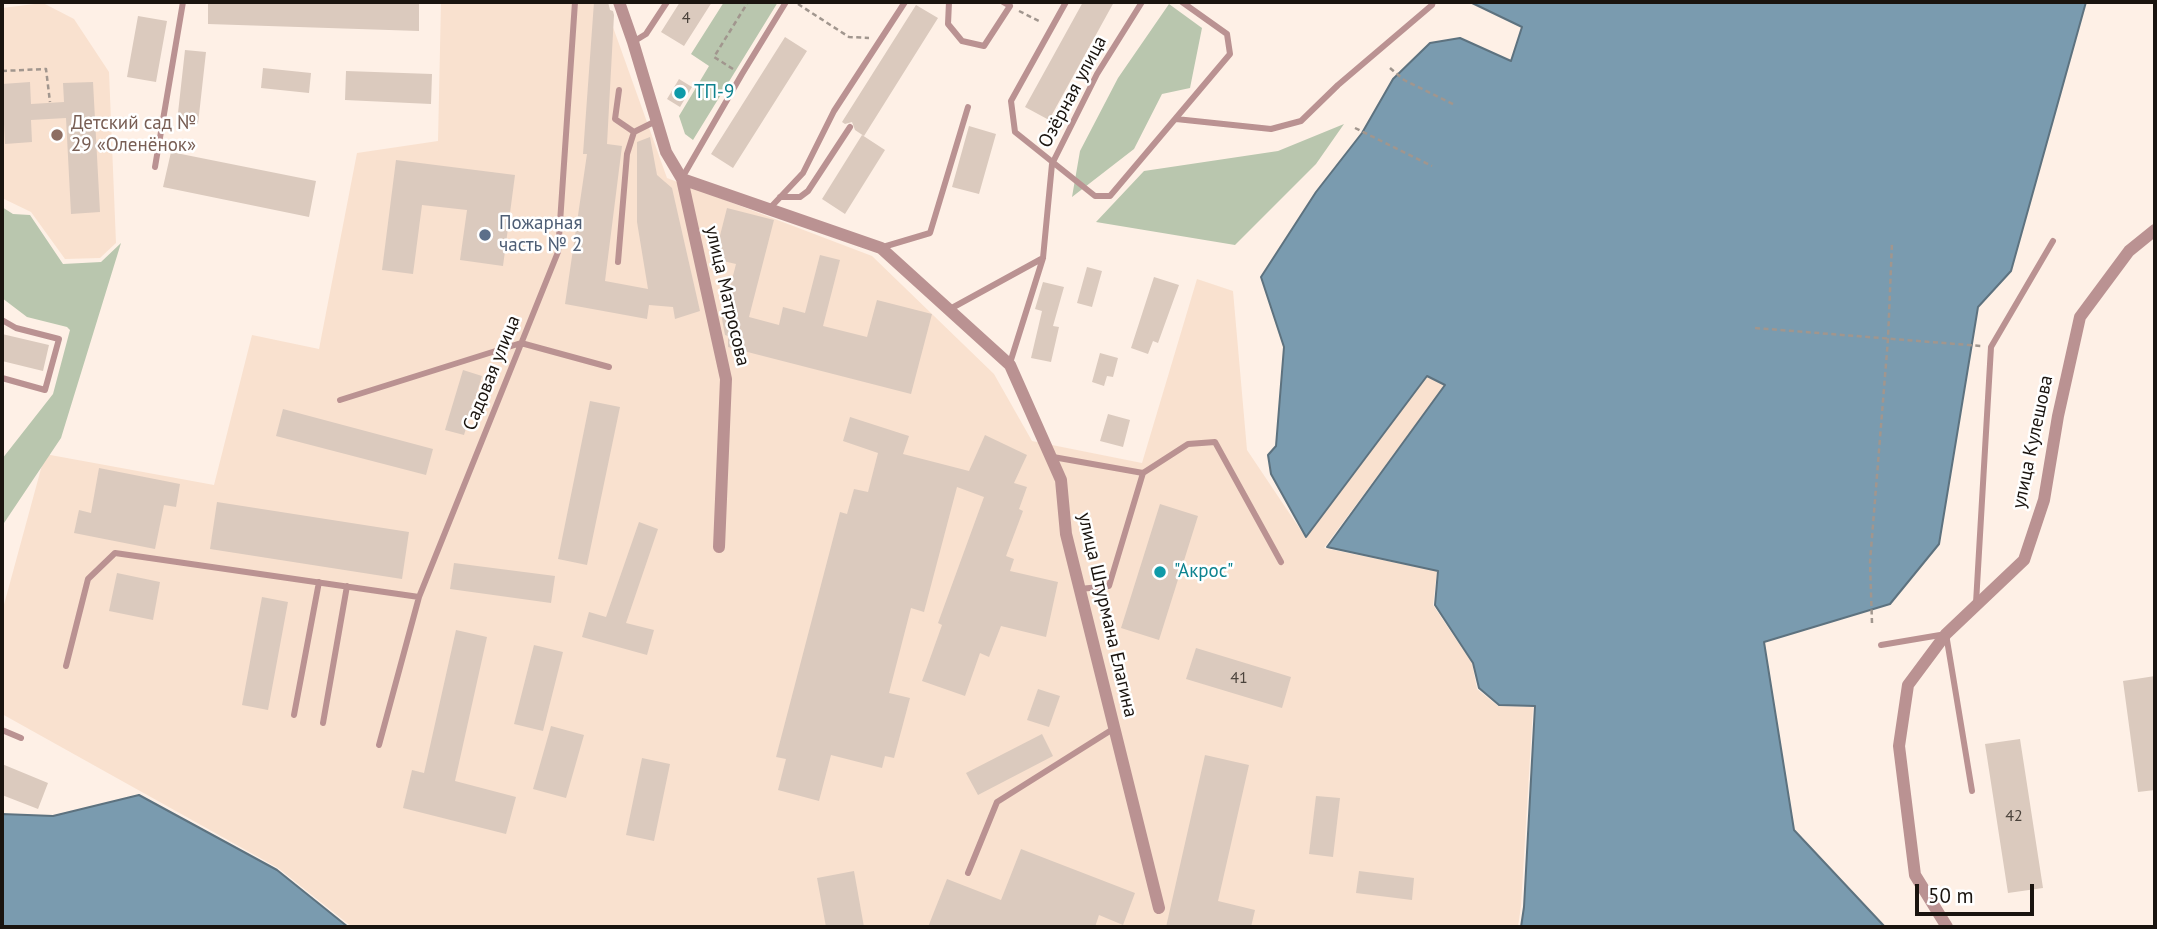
<!DOCTYPE html>
<html>
<head>
<meta charset="utf-8">
<style>
	body { margin:0 }
	#map { position:relative; width:2157px; height:929px; overflow:hidden; background:#fef0e6; font-family:"PT Sans",sans-serif }
	canvas { display:block }
	.frame { position:absolute; inset:0; border:4px solid #1a140f; pointer-events:none }
	.scale { position:absolute; left:1915px; top:884px; width:119px; height:32px; box-sizing:border-box; border:4px solid #1a140f; border-top:0; padding-left:9px; font-size:21px; line-height:24px; white-space:nowrap; color:#1a140f; -webkit-text-stroke:5px #fff; paint-order:stroke }
</style>
</head>
<body>
<div id="map">
<canvas width="2157" height="929"></canvas>
<div class="frame"></div>
<div class="scale">50 m</div>
</div>
<script>
const ctx = document.querySelector('canvas').getContext('2d');
ctx.lineJoin = 'round';
function paint(path, color) {
  ctx.fillStyle = color;
  ctx.fill(path, 'evenodd');
}
function toPath(rows) {
  const path = new Path2D();
  for (const r of rows) {
    path.moveTo(r[0], r[1]);
    for (let i = 2; i < r.length; i += 2) path.lineTo(r[i], r[i + 1]);
  }
  return path;
}
function stroke(path, color, width, dash) {
  ctx.strokeStyle = color;
  ctx.lineWidth = width;
  ctx.lineCap = dash ? 'butt' : 'round';
  ctx.setLineDash(dash || []);
  ctx.stroke(path);
}
function label(font, color, halo, rows, align = 'center') {
  ctx.font = font + ' "PT Sans",sans-serif';
  ctx.lineWidth = 5;
  ctx.setLineDash([]);
  ctx.textBaseline = 'middle';
  ctx.strokeStyle = halo;
  ctx.fillStyle = color;
  for (const [text, x, y, turn = 0] of rows) {
    ctx.save();
    ctx.translate(x, y);
    ctx.rotate((+turn || 0) * Math.PI / 180);
    ctx.textAlign = isNaN(turn) ? turn : align;
    if (halo) ctx.strokeText(text, 0, 0);
    ctx.fillText(text, 0, 0);
    ctx.restore();
  }
}
paint(toPath([
	[441,2,604,2,667,178,872,256,994,374,1032,441,1142,463,1197,279,1233,291,1247,450,1306,538,1427,376,1445,385,1324,548,1437,571,1433,605,1472,663,1477,689,1498,706,1533,707,1521,906,1518,927,352,927,278,868,2,714,2,612,45,454,214,485,252,335,319,349,357,153,438,141],
	[43,3,74,19,109,72,116,243,100,258,65,259,31,212,2,198,2,8]
]), '#f9e1cf');
paint(toPath([
	[724,2,778,2,693,140,685,134,679,116,709,66,691,54],
	[1169,4,1202,28,1190,88,1162,94,1134,149,1072,197,1080,151,1118,78],
	[1344,124,1316,164,1235,245,1096,222,1144,171,1278,151],
	[2,207,13,214,30,215,63,264,101,262,121,243,61,438,2,526,2,459,53,394,70,330,67,327,27,317,2,298]
]), '#b9c6ae');
const water = toPath([
	[1470,2,2086,2,2011,271,1978,307,1939,544,1890,604,1764,642,1794,830,1885,927,1521,927,1524,907,1535,706,1499,705,1479,688,1473,663,1435,605,1438,571,1327,547,1445,385,1427,376,1306,537,1271,474,1268,455,1276,446,1284,347,1261,277,1316,192,1362,133,1393,79,1430,43,1460,38,1511,61,1522,27,1470,2],
	[139,795,277,870,348,927,2,927,2,814,53,816,139,795]
]);
paint(water, '#7a9baf');
stroke(water, '#5d727f', 2);
paint(toPath([
	[208,2,419,2,419,31,208,24],
	[594,2,608,2,610,10,613,11,614,15,607,144,622,146,605,281,648,289,637,222,637,142,650,137,657,175,672,188,700,311,675,319,673,307,649,305,647,319,565,304,587,154,583,154],
	[680,2,712,2,684,46,661,32],
	[1083,2,1114,2,1049,120,1025,107],
	[916,5,938,18,864,136,855,130,852,122,845,124,842,122],
	[138,16,167,21,156,82,127,77],
	[785,37,807,51,733,168,711,154],
	[185,50,206,52,198,124,177,122],
	[263,68,311,73,309,93,261,88],
	[346,71,432,74,431,104,345,100],
	[679,79,692,87,680,107,667,99],
	[30,82,31,104,64,102,63,83,93,82,100,212,71,214,66,118,31,120,32,142,5,144,2,84],
	[969,126,996,134,979,194,952,187],
	[862,135,885,150,845,214,822,199],
	[171,152,316,181,309,217,163,187],
	[396,160,515,175,503,266,460,260,467,210,422,205,413,274,382,270],
	[727,208,774,220,749,317,779,325,783,307,805,313,820,255,840,260,823,326,867,337,877,300,932,314,911,394,728,347,728,336,725,335,722,319,736,264,714,259],
	[1087,267,1102,271,1092,307,1077,303],
	[1154,277,1179,285,1158,343,1153,341,1148,354,1131,348],
	[1043,282,1064,287,1053,326,1059,327,1051,362,1031,358,1042,311,1035,309],
	[2,334,49,345,43,371,2,361],
	[1100,353,1118,358,1113,377,1107,376,1104,386,1092,382],
	[463,370,482,376,464,435,445,430],
	[590,401,620,407,587,565,558,559],
	[283,409,433,449,426,475,276,436],
	[1108,414,1130,420,1123,447,1100,441],
	[850,417,909,436,903,454,969,471,985,435,1027,455,1014,483,1027,487,1019,509,1023,511,1006,556,1014,559,1010,571,1058,582,1046,637,1001,626,989,657,980,653,965,696,922,681,942,625,938,623,984,497,957,487,924,612,911,608,889,693,910,698,894,758,885,756,882,768,831,755,819,801,778,790,786,759,776,757,840,512,847,514,854,489,868,492,878,453,843,441],
	[99,468,180,484,176,507,164,505,155,549,74,533,79,510,91,513],
	[217,502,409,532,402,579,210,549],
	[1160,504,1198,516,1159,640,1121,628],
	[639,522,658,529,626,623,654,630,647,655,582,637,589,612,606,617],
	[454,563,555,576,551,603,450,589],
	[117,573,160,582,153,620,109,611],
	[262,597,288,602,268,710,242,705],
	[456,630,487,637,455,781,516,797,506,834,403,808,412,770,424,773],
	[534,645,563,652,543,731,514,724],
	[1196,648,1291,677,1282,708,1186,679],
	[2155,676,2155,790,2138,792,2123,681],
	[1038,689,1060,696,1049,727,1027,720],
	[551,726,584,735,566,798,533,789],
	[1042,734,1053,756,978,795,966,773],
	[2020,739,2043,888,2008,893,1985,744],
	[1205,755,1249,765,1218,901,1255,910,1251,927,1166,927],
	[642,758,670,764,654,841,626,835],
	[2,764,48,783,38,809,2,795],
	[1316,796,1340,798,1333,857,1309,854],
	[1021,849,1135,893,1123,925,1099,915,1095,927,928,927,947,879,1001,900],
	[854,871,864,927,826,927,817,878],
	[1359,871,1414,878,1412,900,1356,893]
]), '#dbcabe');
stroke(toPath([
	[798,4,849,37,869,38],
	[1019,11,1041,22],
	[1390,68,1404,80,1455,105],
	[733,69,714,57,748,2],
	[2,71,46,69,50,102],
	[1355,128,1432,166],
	[1755,328,1981,346],
	[1872,623,1870,562,1888,339,1892,243]
]), '#a1968e', 2.5, [5, 3.5]);
stroke(toPath([
	[949,2,948,24,962,41,984,46,1010,6,1003,2],
	[1066,2,1011,101,1015,132,1095,196,1110,196,1230,54,1227,34,1182,2],
	[633,42,646,34,667,2],
	[619,90,615,119,634,132],
	[1176,119,1271,129,1301,121,1338,85,1432,5,1433,2],
	[155,167,183,2],
	[682,178,742,74,786,2],
	[780,197,800,197,808,191,850,127],
	[770,208,803,173,834,111,905,2],
	[883,247,930,233,968,107],
	[618,262,627,154,634,132,656,121],
	[950,309,1043,258],
	[2,320,16,328,59,339,45,390,2,378],
	[1010,363,1043,258,1052,164,1097,74,1142,2],
	[340,400,521,343,609,367],
	[1053,457,1143,473,1109,586,1080,589],
	[1143,473,1188,444,1215,442,1281,562],
	[1976,603,1991,347,2053,241],
	[1881,645,1946,634,1972,791],
	[66,666,88,579,115,553,419,597],
	[294,715,319,582],
	[323,723,347,586],
	[2,730,21,738],
	[379,745,419,597,558,252,575,2],
	[968,873,997,802,1113,729]
]), '#ba9292', 6);
stroke(toPath([
	[619,2,633,42,666,152,682,179,726,379,719,547],
	[682,179,881,248,1010,365,1061,480,1066,534,1159,908],
	[1947,927,1915,875,1899,746,1908,685,1946,634,2024,560,2044,500,2058,416,2080,317,2129,251,2155,230]
]), '#ba9292', 12);
for (const [x, y, r, color] of [
	[680,93,7,"#0f9aa8"],
	[57,135,7,"#8d6e63"],
	[485,235,7,"#5c6f8a"],
	[1160,572,7,"#0f9aa8"]
]) {
  const dot = new Path2D();
  dot.arc(x, y, r, 0, 2 * Math.PI);
  ctx.fillStyle = color;
  ctx.fill(dot);
  stroke(dot, '#fff', 2.5);
}
label('16px', '#4a423b', null, [
	["4",686,18],
	["41",1239,678],
	["42",2014,816]
]);
label('19px', '#1a140f', '#fff', [
	["Озёрная улица",1073,92,-62],
	["улица Матросова",727,296,77],
	["Садовая улица",492,373,-68],
	["улица Кулешова",2033,442,-78],
	["улица Штурмана Елагина",1107,615,77]
]);
label('19px', '#0d838f', '#fff', [
	["ТП-9",694,93],
	["\"Акрос\"",1174,572]
], 'left');
label('19px', '#785e54', '#fff', [
	["Детский сад №",71,124],
	["29 «Оленёнок»",71,146]
], 'left');
label('19px', '#4e5e75', '#fff', [
	["Пожарная",499,224],
	["часть № 2",499,246]
], 'left');
</script>
</body>
</html>
